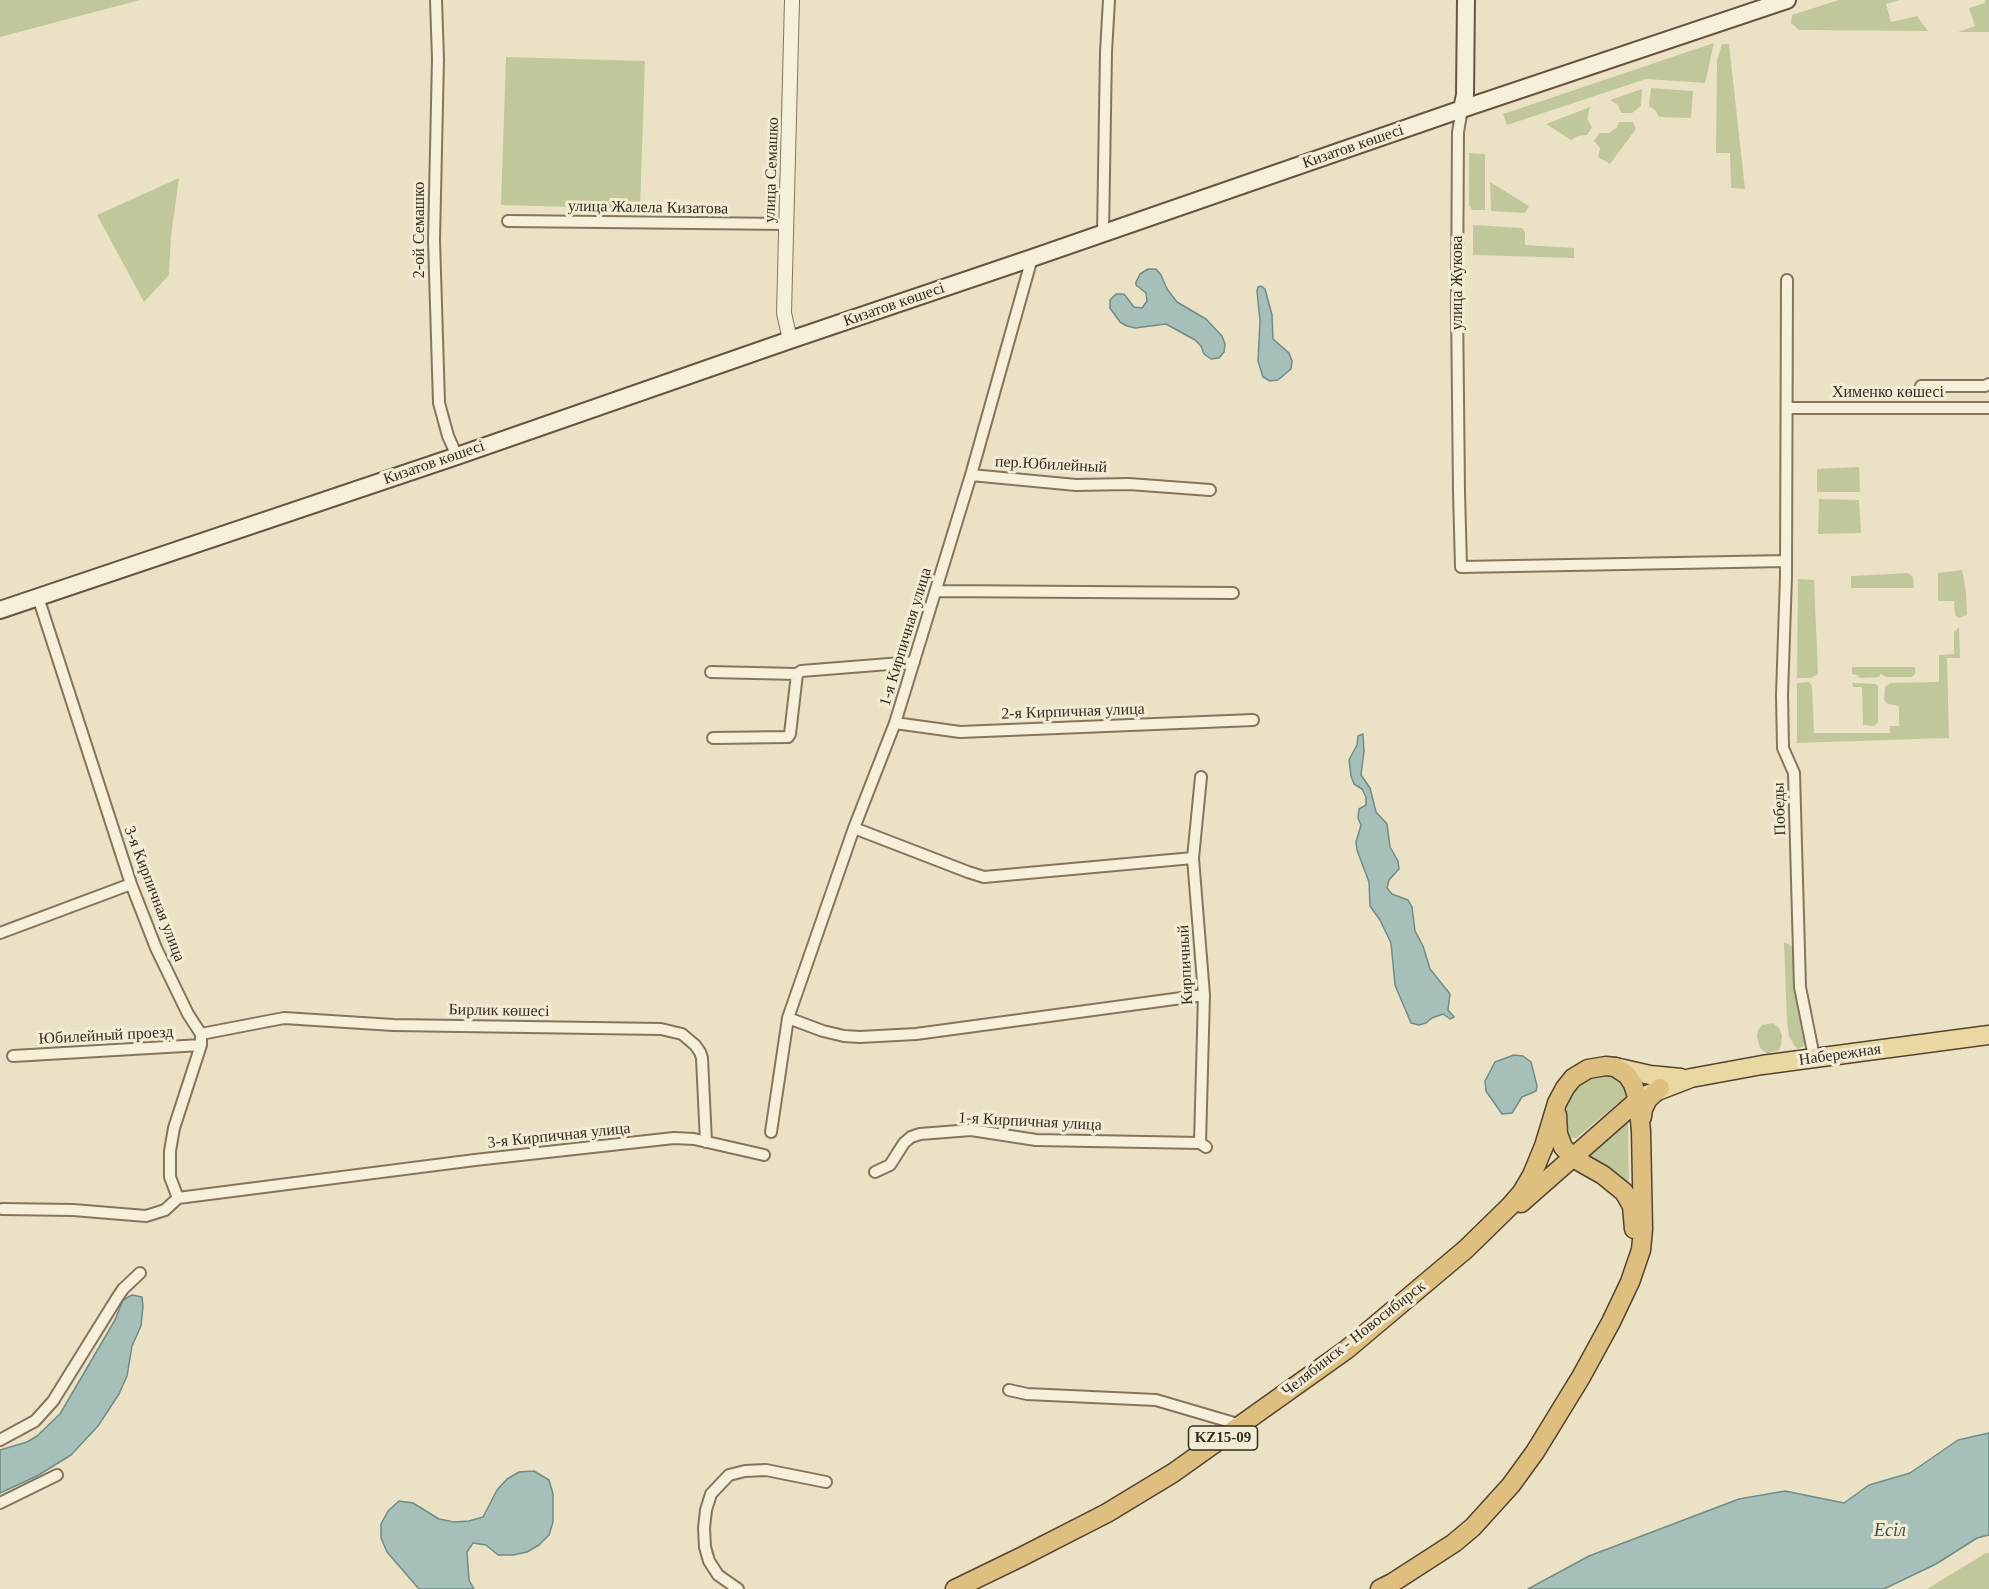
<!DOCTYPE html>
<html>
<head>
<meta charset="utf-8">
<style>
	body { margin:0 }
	canvas { display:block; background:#ebe2c6 }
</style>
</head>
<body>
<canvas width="1989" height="1589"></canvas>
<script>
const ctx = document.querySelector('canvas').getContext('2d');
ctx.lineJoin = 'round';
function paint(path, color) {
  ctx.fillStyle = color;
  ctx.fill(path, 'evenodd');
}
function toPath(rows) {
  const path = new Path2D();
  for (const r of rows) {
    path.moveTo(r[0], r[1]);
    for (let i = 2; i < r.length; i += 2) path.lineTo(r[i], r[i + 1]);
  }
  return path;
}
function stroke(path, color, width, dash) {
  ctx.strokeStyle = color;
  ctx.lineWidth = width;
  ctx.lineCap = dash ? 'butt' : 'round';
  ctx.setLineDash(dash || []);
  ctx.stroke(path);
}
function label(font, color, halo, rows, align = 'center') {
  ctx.font = font + ' "Times New Roman",serif';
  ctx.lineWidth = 6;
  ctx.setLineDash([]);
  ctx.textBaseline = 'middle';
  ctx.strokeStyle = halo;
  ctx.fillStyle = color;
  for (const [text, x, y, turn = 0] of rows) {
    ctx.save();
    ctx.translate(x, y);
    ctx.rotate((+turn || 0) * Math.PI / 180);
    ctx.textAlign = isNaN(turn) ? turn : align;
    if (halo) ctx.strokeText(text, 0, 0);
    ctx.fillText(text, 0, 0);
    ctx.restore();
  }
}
paint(toPath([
	[0,0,140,0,0,37],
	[1839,0,1900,0,1886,4,1891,22,1917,16,1928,31,1799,30,1791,23,1792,15],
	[1985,0,1989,0,1989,32,1958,32,1975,26,1969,8,1985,3],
	[1714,43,1705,83,1646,79,1507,125,1503,114],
	[1722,44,1729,44,1745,189,1731,188,1730,153,1716,153,1717,61],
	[506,57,645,61,640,209,501,205],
	[1651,88,1693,91,1691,118,1659,117,1655,110,1649,106],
	[1642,89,1641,106,1632,113,1621,113,1618,105,1610,100],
	[1590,107,1587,119,1592,127,1587,135,1578,136,1571,140,1546,124],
	[1619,122,1633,122,1636,129,1610,164,1598,157,1600,148,1594,141,1599,133,1609,133,1617,127],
	[1469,153,1485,154,1485,210,1472,210,1469,205],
	[179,178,171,236,169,275,144,302,97,215],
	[1490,182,1529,206,1525,213,1491,211],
	[1473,225,1522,228,1525,232,1525,245,1574,248,1574,258,1473,255],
	[1859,467,1860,492,1817,492,1817,469],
	[1819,499,1859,500,1861,533,1818,534],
	[1962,570,1966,592,1967,615,1959,618,1955,615,1954,601,1938,601,1938,573],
	[1908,573,1913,577,1914,588,1851,588,1851,576],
	[1798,579,1814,580,1818,674,1811,678,1797,678],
	[1959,627,1960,658,1947,658,1949,738,1797,743,1797,683,1809,682,1812,686,1814,733,1890,733,1890,726,1899,726,1899,706,1888,704,1884,700,1885,687,1890,683,1939,682,1939,655,1954,654,1954,632],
	[1852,667,1915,667,1915,674,1912,677,1886,677,1881,674,1879,677,1860,678,1857,675,1852,674],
	[1852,683,1876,684,1878,686,1878,722,1874,726,1863,725,1862,687,1853,687],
	[1784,942,1790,945,1794,950,1794,990,1805,1033,1804,1046,1798,1049,1794,1045,1789,1036,1787,1022],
	[1773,1023,1779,1028,1782,1035,1781,1045,1779,1050,1767,1054,1760,1048,1757,1037,1758,1030,1762,1025],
	[1602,1073,1624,1078,1629,1094,1576,1138,1568,1139,1562,1109,1578,1083],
	[1628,1112,1629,1188,1580,1155],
	[1986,1553,1989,1553,1989,1589,1927,1589]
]), '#c0c89b');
const water = toPath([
	[1148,269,1156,269,1161,275,1167,289,1177,302,1206,319,1222,336,1225,344,1224,352,1219,358,1211,359,1204,354,1201,346,1195,340,1166,324,1135,328,1127,326,1120,322,1110,308,1110,300,1116,294,1124,294,1134,307,1142,308,1147,301,1146,293,1136,285,1136,282,1140,274,1148,269],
	[1261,286,1265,289,1272,315,1273,339,1289,353,1292,361,1291,369,1278,380,1270,381,1263,377,1258,361,1260,321,1257,291,1258,287,1261,286],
	[1363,734,1364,751,1361,775,1370,788,1376,812,1387,824,1390,847,1398,861,1399,869,1389,880,1387,888,1392,894,1408,900,1412,907,1415,931,1423,946,1430,969,1450,994,1448,1010,1454,1017,1450,1019,1443,1014,1432,1018,1426,1023,1419,1025,1411,1023,1395,985,1391,943,1380,920,1370,906,1369,882,1357,850,1356,842,1361,825,1358,818,1359,809,1366,805,1366,797,1362,789,1354,784,1351,776,1349,760,1357,745,1358,736,1363,734],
	[1514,1055,1523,1056,1531,1062,1537,1086,1536,1091,1522,1097,1512,1113,1502,1114,1486,1091,1485,1081,1495,1062,1514,1055],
	[132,1295,142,1297,143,1306,141,1326,132,1346,127,1376,119,1394,98,1426,71,1455,37,1476,0,1493,0,1450,27,1442,37,1436,60,1414,115,1320,123,1300,132,1295],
	[1989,1433,1989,1535,1977,1538,1936,1564,1884,1589,1528,1589,1589,1556,1739,1499,1785,1491,1844,1503,1869,1485,1910,1473,1958,1440,1989,1433],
	[534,1471,549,1480,553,1494,553,1522,549,1535,539,1545,527,1552,513,1555,498,1555,486,1545,473,1543,467,1552,469,1580,474,1589,419,1589,387,1552,381,1538,381,1524,388,1511,399,1501,413,1503,439,1519,454,1522,469,1521,483,1517,497,1490,507,1479,519,1472,534,1471]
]);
paint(water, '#a7bfb9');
stroke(water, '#6f8c87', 1.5);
const minor = toPath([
	[436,0,438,59,434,240,439,403,448,436,457,456],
	[1462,109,1458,132,1457,304,1459,492,1461,567,1786,561],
	[508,221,787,224],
	[1103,234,1106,52,1109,0],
	[1787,280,1786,576,1782,695,1783,748,1794,773,1800,987,1814,1057],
	[1921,386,1985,386,1989,384],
	[1788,408,1989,408],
	[971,475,1076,485,1129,484,1210,490],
	[937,591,1233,593],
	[38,597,131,884,156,948,188,1014,201,1034,201,1045,174,1128,170,1151,170,1177,178,1198],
	[711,672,797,674],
	[895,723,960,732,1253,720],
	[713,738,788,737,790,734,797,674,801,671,914,662],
	[1201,777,1193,858,1204,995,1200,1143,1206,1147],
	[854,828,968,872,984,877,1193,858],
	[0,933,131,884],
	[788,1018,823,1031,844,1036,860,1037,916,1034,1204,995],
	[201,1034,284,1018,393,1025,661,1029,682,1034,695,1045,700,1052,702,1058,706,1142],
	[13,1056,201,1045],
	[771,1132,788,1018,854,828,895,723,971,475,1032,258],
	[875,1172,890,1165,904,1143,911,1137,920,1134,971,1130,1036,1140,1200,1143],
	[2,1209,73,1210,146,1216,165,1210,178,1198,475,1160,674,1138,694,1139,764,1155],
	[1009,1390,1027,1394,1156,1400,1241,1425],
	[0,1440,35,1421,53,1401,117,1298,123,1289,140,1273],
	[0,1503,57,1475],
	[738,1589,718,1575,709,1561,705,1547,704,1528,706,1510,711,1494,729,1475,745,1471,766,1470,826,1482]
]);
const tertiary = toPath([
	[790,340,784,313,792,0]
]);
const secondary = toPath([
	[1462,109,1465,95,1466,0],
	[0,610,457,456,790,340,1032,258,1462,109,1787,0]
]);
const primary = toPath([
	[1615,1067,1650,1075,1681,1078],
	[1647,1095,1691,1078,1762,1065,1989,1035]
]);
const trunk = toPath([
	[1557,1115,1558,1134,1563,1147,1573,1158,1603,1175,1624,1192,1632,1206,1634,1229],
	[1642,1117,1643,1109,1648,1099,1660,1088],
	[1521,1203,1638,1100],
	[955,1589,1021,1557,1107,1513,1173,1473,1346,1350,1466,1249,1510,1206,1522,1192,1532,1175,1544,1146,1557,1103,1565,1088,1573,1078,1588,1069,1606,1066,1615,1067,1627,1075,1633,1084,1638,1100,1641,1131,1643,1229,1641,1250,1630,1282,1611,1322,1581,1377,1535,1452,1511,1485,1473,1527,1454,1543,1392,1583,1380,1589]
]);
stroke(minor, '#85755d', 14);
stroke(tertiary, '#85755d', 16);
stroke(secondary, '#665641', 20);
stroke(primary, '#534331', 21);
stroke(trunk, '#534331', 21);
stroke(minor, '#f6efd9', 10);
stroke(tertiary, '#f6efd9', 14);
stroke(secondary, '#f6efd9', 16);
stroke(primary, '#ead8a2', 18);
stroke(trunk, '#debf80', 18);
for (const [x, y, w] of [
	[1223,1438,69]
]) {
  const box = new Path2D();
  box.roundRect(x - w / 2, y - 12, w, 24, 4.5);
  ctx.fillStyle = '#f3ecd5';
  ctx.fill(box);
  stroke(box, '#362c20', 1.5);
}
label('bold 15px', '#362c20', null, [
	["KZ15-09",1223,1438]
]);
label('16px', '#362c20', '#f3ecd5', [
	["Кизатов көшесі",1353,147,-19],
	["улица Семашко",772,170,-88],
	["улица Жалела Кизатова",648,208,1],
	["2-ой Семашко",420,230,-90],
	["улица Жукова",1458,283,-90],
	["Кизатов көшесі",894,305,-19],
	["Хименко көшесі",1888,393],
	["Кизатов көшесі",434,463,-19],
	["пер.Юбилейный",1051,465,3],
	["1-я Кирпичная улица",906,637,-73],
	["2-я Кирпичная улица",1073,712,-2],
	["Победы",1780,809,-92],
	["3-я Кирпичная улица",154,894,69],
	["Кирпичный",1186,965,-93],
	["Бирлик көшесі",499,1011,1],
	["Юбилейный проезд",106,1036,-3],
	["Набережная",1840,1055,-8],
	["1-я Кирпичная улица",1030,1122,3],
	["3-я Кирпичная улица",559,1136,-6],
	["Челябинск - Новосибирск",1354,1339,-38]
]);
label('italic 18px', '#305454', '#f3ecd5', [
	["Есіл",1890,1531]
]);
</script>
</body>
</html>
